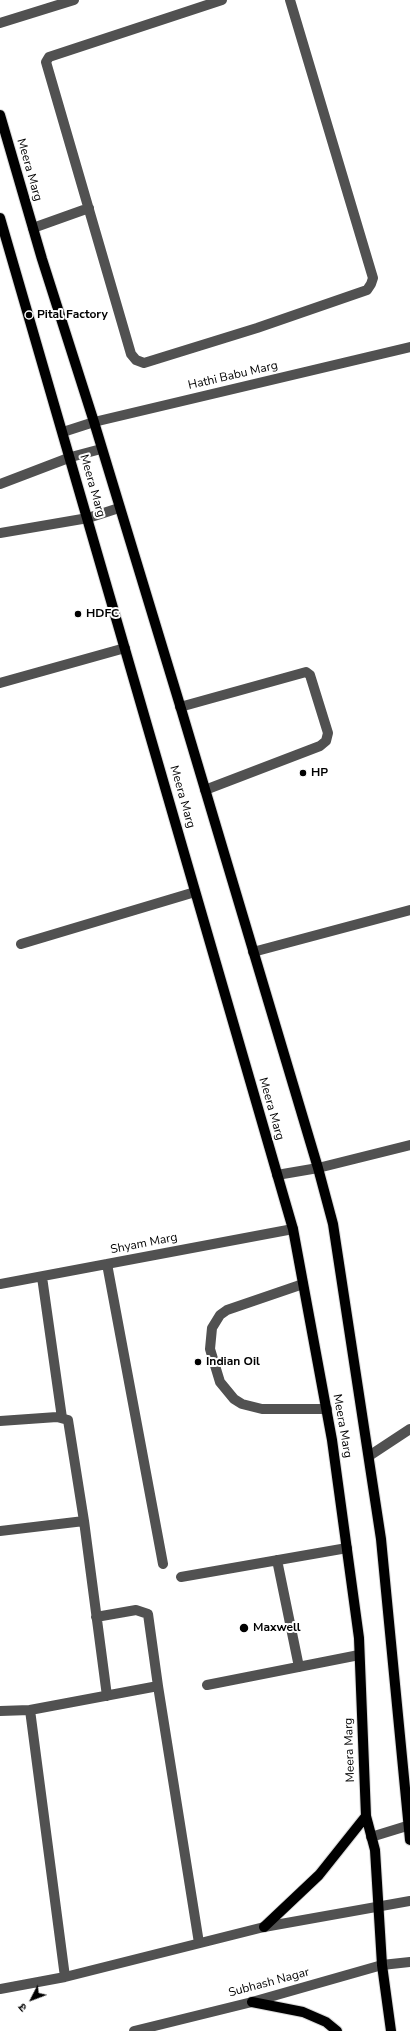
<!DOCTYPE html>
<html>
<head>
<meta charset="utf-8">
<style>
	body { margin:0 }
	#map { position:relative; width:410px; height:2031px; overflow:hidden; background:#fff; font-family:"Nunito Sans","Noto Sans Devanagari",sans-serif }
	canvas { display:block }
	.north { position:absolute; left:12px; top:1979px; width:40px; height:40px; -webkit-text-stroke:3px #fff; paint-order:stroke; rotate:228deg; font-size:11px; font-weight:700; line-height:16px; text-align:center; color:#000 }
	.north::after { content:''; display:block; margin:auto; width:14px; height:18px; background:#000; clip-path:polygon(50% 0,100% 100%,50% 72%,0 100%) }
</style>
</head>
<body>
<div id="map">
<canvas width="410" height="2031"></canvas>
<div class="north">उ</div>
</div>
<script>
const ctx = document.querySelector('canvas').getContext('2d');
ctx.lineJoin = 'round';
function toPath(rows) {
  const path = new Path2D();
  for (const r of rows) {
    path.moveTo(r[0], r[1]);
    for (let i = 2; i < r.length; i += 2) path.lineTo(r[i], r[i + 1]);
  }
  return path;
}
function stroke(path, color, width, dash) {
  ctx.strokeStyle = color;
  ctx.lineWidth = width;
  ctx.lineCap = dash ? 'butt' : 'round';
  ctx.setLineDash(dash || []);
  ctx.stroke(path);
}
function label(font, color, halo, rows, align = 'center') {
  ctx.font = font + ' "Nunito Sans",sans-serif';
  ctx.lineWidth = 4;
  ctx.setLineDash([]);
  ctx.textBaseline = 'middle';
  ctx.strokeStyle = halo;
  ctx.fillStyle = color;
  for (const [text, x, y, turn = 0] of rows) {
    ctx.save();
    ctx.translate(x, y);
    ctx.rotate((+turn || 0) * Math.PI / 180);
    ctx.textAlign = isNaN(turn) ? turn : align;
    if (halo) ctx.strokeText(text, 0, 0);
    ctx.fillText(text, 0, 0);
    ctx.restore();
  }
}
const major = toPath([
	[0,115,42,259,94,422,179,702,318,1168,333,1224,381,1539,410,1840],
	[0,218,293,1229,332,1440,359,1638,366,1816,375,1850,382,1965,391,2031],
	[264,1927,319,1875,366,1816],
	[252,2002,303,2012,326,2022,337,2031]
]);
stroke(major, '#dbdbdb', 12);
stroke(toPath([
	[222,0,49,57,46,62,131,354,136,360,144,363,257,328,367,290,371,284,373,278,290,0],
	[0,23,74,0],
	[33,228,89,208],
	[63,432,94,422,410,347],
	[0,484,71,457,101,449],
	[0,533,88,518,119,508],
	[0,683,125,648],
	[180,707,306,672,310,675,328,733,326,741,320,746,205,790],
	[21,944,195,892],
	[253,952,410,910],
	[277,1175,318,1168,410,1145],
	[107,1264,163,1564],
	[42,1277,62,1418],
	[0,1284,293,1229],
	[303,1284,227,1310,220,1315,212,1328,210,1349,220,1382,234,1399,242,1404,262,1409,327,1409],
	[0,1421,57,1417,68,1420,84,1521,0,1531],
	[369,1456,410,1429],
	[84,1521,107,1696],
	[277,1560,299,1667],
	[181,1577,347,1548],
	[96,1617,136,1610,148,1614,158,1686],
	[207,1685,359,1655],
	[30,1710,158,1686,199,1943],
	[0,1711,30,1710,65,1977],
	[371,1837,410,1825],
	[0,1989,65,1977,264,1927,410,1901],
	[134,2031,252,2002,382,1965,410,1962]
]), '#515151', 10);
stroke(major, '#000', 10);
for (const [x, y, r, color] of [
	[29,315,4,"#000"],
	[78,614,4,"#000"],
	[303,773,4,"#000"],
	[198,1362,4,"#000"],
	[244,1628,5,"#000"]
]) {
  const dot = new Path2D();
  dot.arc(x, y, r, 0, 2 * Math.PI);
  ctx.fillStyle = color;
  ctx.fill(dot);
  stroke(dot, '#fff', 1.5);
}
label('12px', '#000', '#fff', [
	["Meera Marg",29,170,74],
	["Hathi Babu Marg",233,376,-13],
	["Meera Marg",92,486,74],
	["Meera Marg",182,797,74],
	["Meera Marg",271,1109,74],
	["Shyam Marg",144,1244,-11],
	["Meera Marg",342,1426,80],
	["Meera Marg",350,1750,-92],
	["Subhash Nagar",269,1983,-15]
]);
label('bold 12px', '#000', '#fff', [
	["Pital Factory",37,315],
	["HDFC",86,614],
	["HP",311,773],
	["Indian Oil",206,1362],
	["Maxwell",253,1628]
], 'left');
</script>
</body>
</html>
